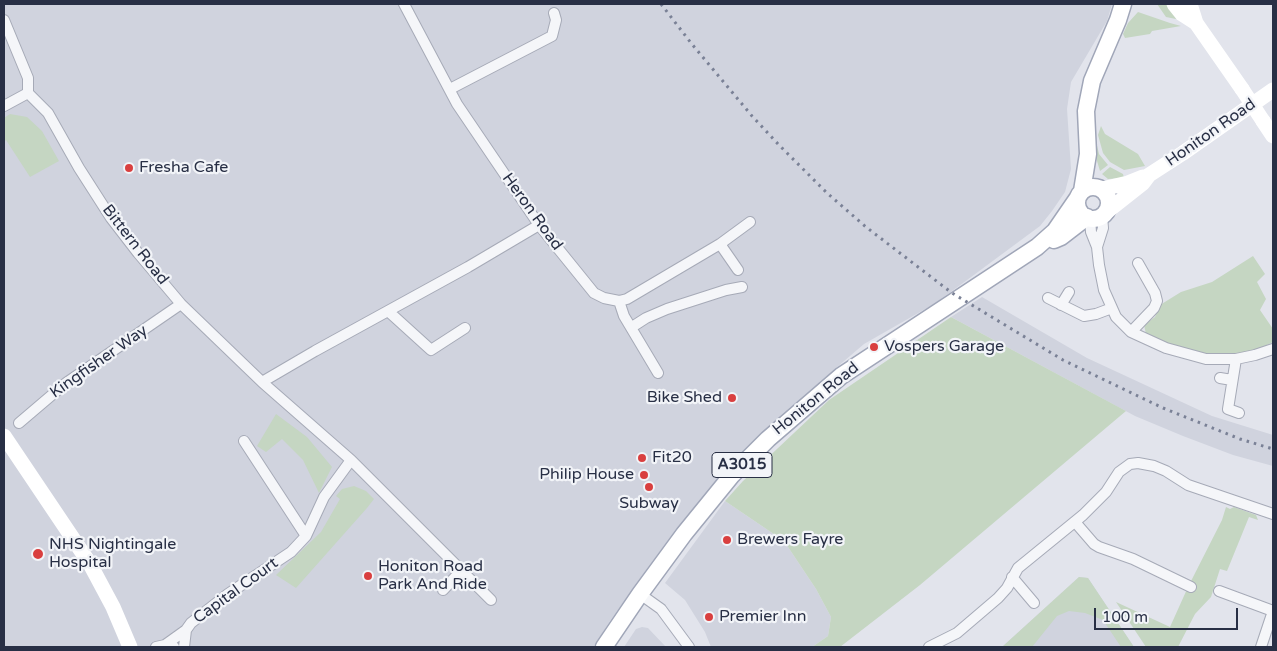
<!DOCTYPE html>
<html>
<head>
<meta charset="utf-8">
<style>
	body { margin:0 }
	#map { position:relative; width:1277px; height:651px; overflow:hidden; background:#e2e4ec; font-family:"Varela Round",sans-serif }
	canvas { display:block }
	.frame { position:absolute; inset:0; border:5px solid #282f45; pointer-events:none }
	.scale { position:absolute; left:1094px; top:608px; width:144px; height:22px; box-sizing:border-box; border:2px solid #282f45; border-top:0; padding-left:6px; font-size:15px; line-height:18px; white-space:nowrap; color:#282f45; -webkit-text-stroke:4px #f2f4f8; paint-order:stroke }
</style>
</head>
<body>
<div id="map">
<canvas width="1277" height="651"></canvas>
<div class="frame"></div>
<div class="scale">100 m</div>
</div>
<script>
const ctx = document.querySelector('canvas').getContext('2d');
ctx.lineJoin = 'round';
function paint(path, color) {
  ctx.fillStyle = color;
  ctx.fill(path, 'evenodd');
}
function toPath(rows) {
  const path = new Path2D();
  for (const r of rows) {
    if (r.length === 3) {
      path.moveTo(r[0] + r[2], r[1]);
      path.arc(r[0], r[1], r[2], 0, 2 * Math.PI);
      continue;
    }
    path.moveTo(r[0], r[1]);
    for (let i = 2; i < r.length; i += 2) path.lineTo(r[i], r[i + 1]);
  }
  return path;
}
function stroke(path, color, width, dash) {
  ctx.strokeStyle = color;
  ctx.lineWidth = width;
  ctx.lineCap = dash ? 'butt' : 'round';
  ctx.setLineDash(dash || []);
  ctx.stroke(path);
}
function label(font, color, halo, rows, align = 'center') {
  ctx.font = font + ' "Varela Round",sans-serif';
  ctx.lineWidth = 4.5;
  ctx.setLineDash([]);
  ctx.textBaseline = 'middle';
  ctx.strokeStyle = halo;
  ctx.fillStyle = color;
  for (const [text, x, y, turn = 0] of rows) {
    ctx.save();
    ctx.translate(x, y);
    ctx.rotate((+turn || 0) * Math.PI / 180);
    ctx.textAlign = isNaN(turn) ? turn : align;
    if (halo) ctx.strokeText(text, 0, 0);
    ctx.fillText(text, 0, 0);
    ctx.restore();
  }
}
paint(toPath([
	[4,4,1112,4,1107,21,1071,82,1067,109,1071,169,1065,192,1052,211,1040,226,963,283,934,304,864,344,781,415,712,489,667,542,610,621,594,647,4,647],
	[982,297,1087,358,1212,416,1273,435,1273,466,1233,455,1183,436,1135,416,951,317],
	[725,501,784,541,816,589,831,617,828,636,812,647,711,647,705,632,685,600,665,583],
	[1079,577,1088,578,1134,647,1002,647],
	[642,627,648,628,666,647,624,647,636,629]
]), '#d0d3de');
paint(toPath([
	[1157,4,1168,4,1181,20,1166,17],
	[1138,12,1170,23,1181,26,1152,31,1150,34,1125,38,1123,34,1128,23],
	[10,114,27,117,42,131,59,161,30,177,6,140,4,142,4,118],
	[1101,126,1105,134,1138,154,1145,166,1124,170,1110,162,1103,153,1098,135],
	[1094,137,1095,137,1099,154,1108,165,1100,171,1094,151],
	[1110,167,1123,174,1124,178,1108,179,1102,174],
	[1253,256,1265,274,1257,282,1266,299,1260,310,1273,329,1273,342,1259,349,1235,355,1222,355,1201,353,1171,346,1146,334,1144,325,1155,317,1160,305,1181,292,1212,282],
	[951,317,1126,411,920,585,840,647,812,647,828,636,831,617,816,589,784,541,725,501,743,481,829,400],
	[276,414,307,437,332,467,319,493,303,460,282,439,266,452,257,446],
	[354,486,366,491,374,499,367,508,296,588,276,575,321,532,340,499,336,496,342,489],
	[1226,507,1230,509,1234,507,1256,515,1258,520,1249,517,1227,571,1220,569,1211,597,1195,614,1178,647,1146,647,1116,602,1170,627,1188,587,1222,520],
	[1079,577,1088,578,1134,647,1121,647,1103,620,1085,613,1069,611,1057,616,1032,647,1002,647]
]), '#c5d6c2');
const street = toPath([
	[404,4,457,104,539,225,594,293,604,298,619,301,627,299,720,244,750,222],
	[4,20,28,78,28,93],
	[450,89,552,36,556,20,554,13],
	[28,93,48,113,79,168,111,218,138,253,181,304,262,382,351,460,491,600],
	[4,106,28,93],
	[1090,218,1091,232,1097,247,1099,265,1104,290,1116,317,1131,332,1166,348,1206,359,1236,359,1255,355,1273,349],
	[720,244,738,270],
	[1097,247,1103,228,1102,216],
	[1048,298,1084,316,1096,314,1112,308],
	[619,301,624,316,658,373],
	[1061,305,1069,292],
	[388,311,431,350,465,328],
	[632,327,646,318,667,309,726,290,742,287],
	[1131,332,1154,308,1157,301,1155,293,1138,263],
	[1236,359,1228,409,1239,413],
	[1220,378,1232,380],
	[262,382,315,351,468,267,539,225],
	[19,423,66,383,181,304],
	[244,441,306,536],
	[1075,522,1094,544,1099,547,1133,559,1191,587],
	[1012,577,1034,603],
	[443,590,461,571],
	[1219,591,1273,611],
	[640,594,661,609,689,647],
	[165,645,186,630,191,623,228,594,291,552,306,536,324,497,351,460],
	[156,647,165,645,174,647],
	[184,647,186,630],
	[929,647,957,633,998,598,1007,588,1018,568,1083,515,1106,492,1119,472,1130,464,1138,463,1154,466,1166,471,1188,485,1273,514],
	[1261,647,1273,611]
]);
const primary = toPath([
	[1093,203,16],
	[1082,191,1088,154,1086,111,1092,81,1118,20,1123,4],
	[1054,240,1061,237,1087,217],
	[604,647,640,594,684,534,732,475,768,439,841,376,1037,247,1055,231,1077,199]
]);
stroke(street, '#a6aab7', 12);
stroke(primary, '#a0a6b8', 19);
stroke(street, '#f5f6f9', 10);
stroke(toPath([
	[1174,4,1182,14,1196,23],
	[1190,4,1196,23,1242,89],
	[1263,121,1273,136],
	[1102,189,1128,183,1143,177],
	[1105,213,1143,183,1149,175,1183,153,1273,90],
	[4,436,90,564,113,607,130,647]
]), '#fff', 15);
stroke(primary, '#fff', 16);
stroke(toPath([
	[661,4,691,43,752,116,779,145,827,193,866,227,952,293,1063,360,1163,408,1240,439,1273,449]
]), '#7a8196', 3, [2.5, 5]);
stroke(toPath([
	[1242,89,1263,121]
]), '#fff', 15);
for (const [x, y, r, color] of [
	[129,168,5,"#d93f3f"],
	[874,347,5,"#d93f3f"],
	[732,398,5,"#d93f3f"],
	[642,458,5,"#d93f3f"],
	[644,475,5,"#d93f3f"],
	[649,487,5,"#d93f3f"],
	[727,540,5,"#d93f3f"],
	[38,554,6,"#d93f3f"],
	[368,576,5,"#d93f3f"],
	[709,617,5,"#d93f3f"]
]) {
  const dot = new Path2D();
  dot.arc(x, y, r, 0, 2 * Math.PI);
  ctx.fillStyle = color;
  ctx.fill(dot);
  stroke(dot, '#f2f4f8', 2);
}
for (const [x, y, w] of [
	[742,465,60]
]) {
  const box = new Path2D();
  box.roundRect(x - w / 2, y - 12.5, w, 25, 4);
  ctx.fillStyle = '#f2f4f8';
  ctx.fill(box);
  stroke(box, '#282f45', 1);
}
label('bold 15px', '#282f45', null, [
	["A3015",742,465]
]);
label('16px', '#282f45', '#f2f4f8', [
	["Honiton Road",1211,133,-35],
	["Heron Road",532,212,54],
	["Bittern Road",135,245,52],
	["Kingfisher Way",99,362,-35],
	["Honiton Road",816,399,-39],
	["Capital Court",236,591,-36]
]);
label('16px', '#282f45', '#f2f4f8', [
	["Fresha Cafe",139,168],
	["Vospers Garage",884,347],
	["Bike Shed",722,398,"right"],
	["Fit20",652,458],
	["Philip House",634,475,"right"],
	["Subway",649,504,"center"],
	["Brewers Fayre",737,540],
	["NHS Nightingale",49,545],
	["Hospital",49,563],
	["Honiton Road",378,567],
	["Park And Ride",378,585],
	["Premier Inn",719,617]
], 'left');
</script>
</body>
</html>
